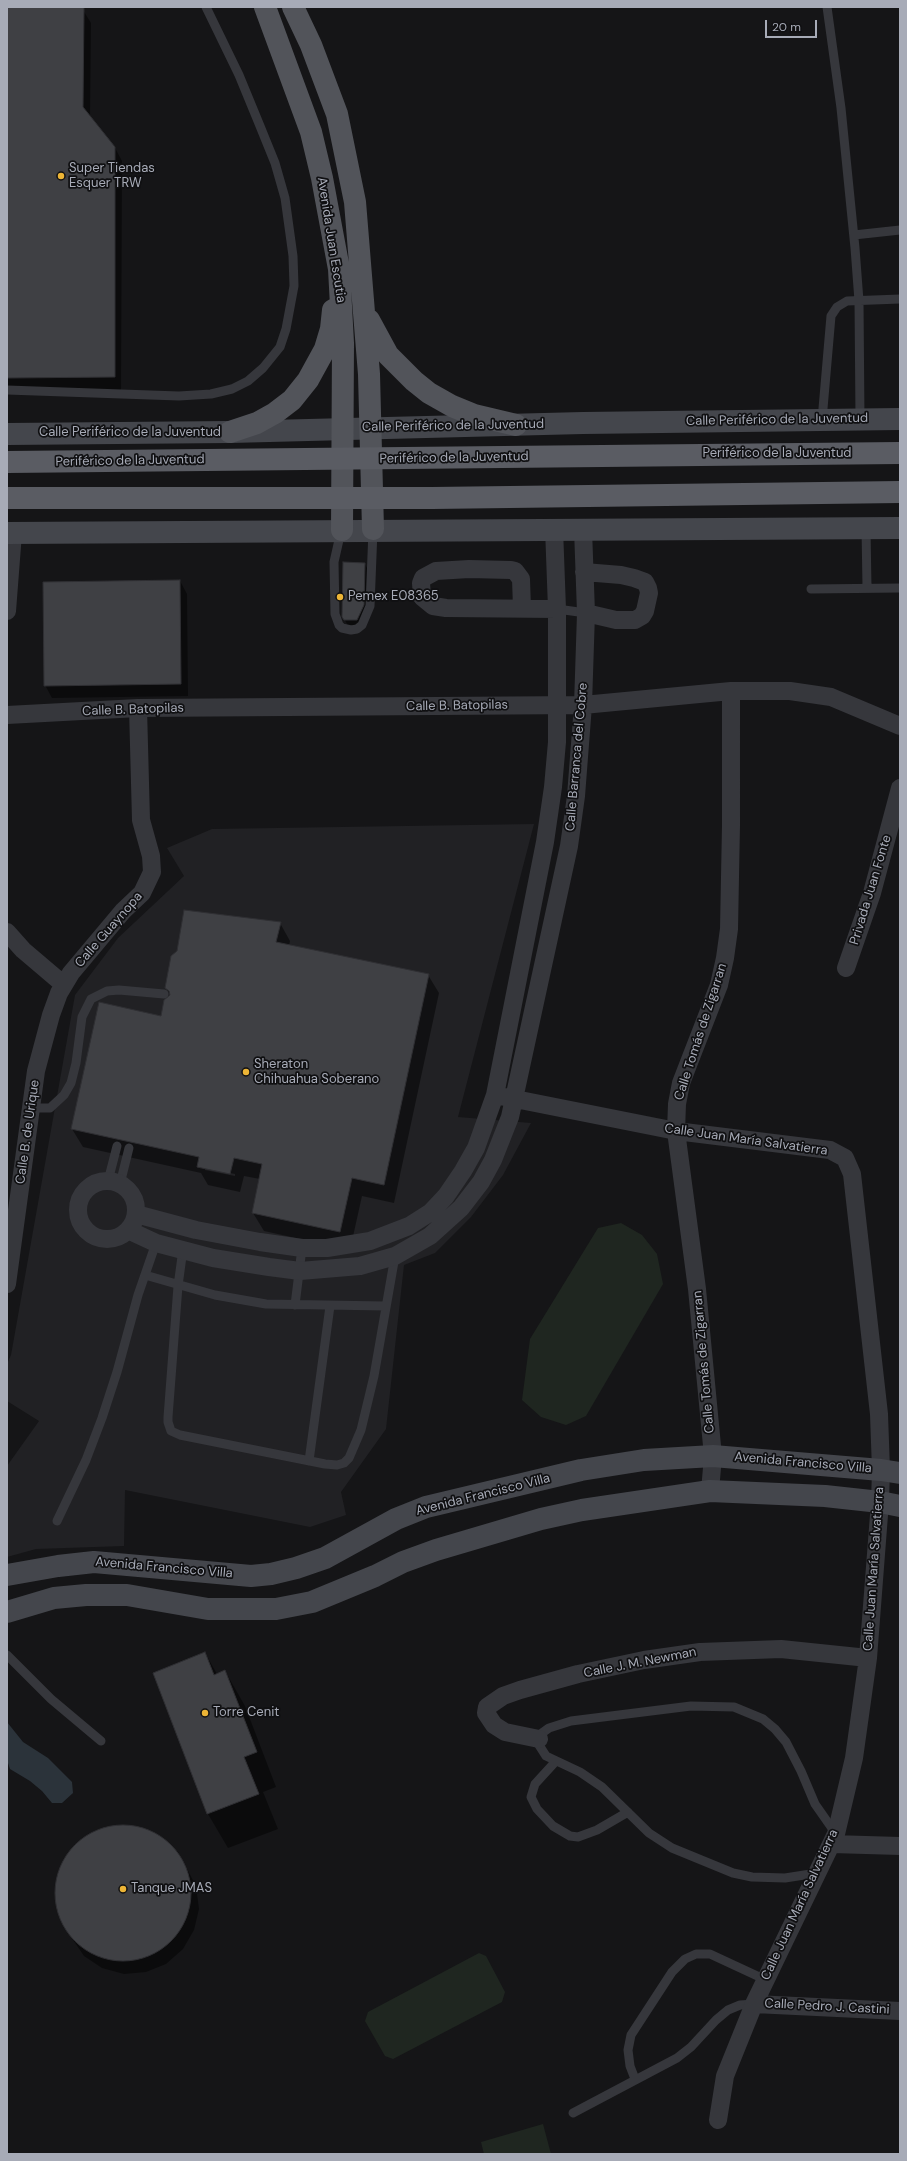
<!DOCTYPE html>
<html>
<head>
<meta charset="utf-8">
<style>
	body { margin:0 }
	#map { position:relative; width:907px; height:2161px; overflow:hidden; background:#151517; font-family:"DM Sans",sans-serif }
	canvas { display:block }
	.frame { position:absolute; inset:0; border:8px solid #a7abb7; pointer-events:none }
	.scale { position:absolute; left:765px; top:20px; width:52px; height:18px; box-sizing:border-box; border:2px solid #a7abb7; border-top:0; padding-left:5px; font-size:12px; line-height:14px; white-space:nowrap; color:#a7abb7; -webkit-text-stroke:3px #101012; paint-order:stroke }
</style>
</head>
<body>
<div id="map">
<canvas width="907" height="2161"></canvas>
<div class="frame"></div>
<div class="scale">20 m</div>
</div>
<script>
const ctx = document.querySelector('canvas').getContext('2d');
ctx.lineJoin = 'round';
function paint(path, color) {
  ctx.fillStyle = color;
  ctx.fill(path, 'evenodd');
}
function toPath(rows) {
  const path = new Path2D();
  for (const r of rows) {
    if (r.length === 3) {
      path.moveTo(r[0] + r[2], r[1]);
      path.arc(r[0], r[1], r[2], 0, 2 * Math.PI);
      continue;
    }
    path.moveTo(r[0], r[1]);
    for (let i = 2; i < r.length; i += 2) path.lineTo(r[i], r[i + 1]);
  }
  return path;
}
function stroke(path, color, width, dash) {
  ctx.strokeStyle = color;
  ctx.lineWidth = width;
  ctx.lineCap = dash ? 'butt' : 'round';
  ctx.setLineDash(dash || []);
  ctx.stroke(path);
}
function label(font, color, halo, rows, align = 'center') {
  ctx.font = font + ' "DM Sans",sans-serif';
  ctx.lineWidth = 3.5;
  ctx.setLineDash([]);
  ctx.textBaseline = 'middle';
  ctx.strokeStyle = halo;
  ctx.fillStyle = color;
  for (const [text, x, y, turn = 0] of rows) {
    ctx.save();
    ctx.translate(x, y);
    ctx.rotate((+turn || 0) * Math.PI / 180);
    ctx.textAlign = isNaN(turn) ? turn : align;
    if (halo) ctx.strokeText(text, 0, 0);
    ctx.fillText(text, 0, 0);
    ctx.restore();
  }
}
paint(toPath([
	[534,824,458,1117,531,1123,503,1175,471,1217,435,1253,404,1265,386,1429,341,1492,346,1515,310,1527,125,1490,124,1546,36,1549,7,1557,7,1466,39,1421,7,1401,7,1364,11,1355,75,995,118,938,184,876,167,848,212,829]
]), '#212124');
paint(toPath([
	[621,1223,642,1235,657,1254,663,1284,586,1416,566,1425,541,1417,522,1400,530,1339,598,1228],
	[479,1953,486,1956,505,1992,502,2002,393,2059,385,2056,365,2021,368,2012],
	[543,2124,551,2154,484,2154,481,2142]
]), '#1f2620');
paint(toPath([
	[7,1722,23,1742,48,1758,72,1782,73,1793,62,1803,52,1803,42,1791,30,1781,10,1769,7,1760]
]), '#2b333a');
paint(toPath([
	[7,7,81,7,91,23,90,117,115,148,122,161,121,390,7,390],
	[365,564,368,570,367,611,361,626,348,626,345,620],
	[180,581,187,594,188,696,52,698,45,685],
	[280,923,290,941,289,946,428,975,439,993,394,1203,362,1196,350,1250,264,1231,253,1213,260,1179,244,1176,240,1192,208,1185,201,1173,83,1147,72,1129,99,1003,162,1017,171,996,166,988],
	[205,1168,235,1174,235,1176,205,1170],
	[205,1653,217,1674,225,1671,245,1706,276,1787,263,1792,278,1829,228,1848,208,1814],
	[119,1825,141,1827,162,1837,178,1852,196,1886,199,1909,194,1930,183,1949,166,1964,146,1972,124,1974,102,1968,84,1956,63,1925,56,1904,56,1882,63,1860,77,1843,96,1830]
]), '#0007');
const building = toPath([
	[7,7,84,7,83,107,115,147,115,377,7,378,7,7],
	[343,562,365,563,364,605,357,620,344,620,342,617,343,562],
	[180,580,181,684,44,686,43,582,180,580],
	[184,910,281,922,276,942,429,974,384,1185,352,1178,340,1232,252,1213,262,1164,234,1158,230,1174,197,1167,199,1157,71,1129,99,1002,161,1016,164,1000,170,995,169,991,165,988,171,956,177,951,184,910],
	[205,1652,214,1675,225,1670,257,1752,244,1757,259,1794,207,1814,153,1673,205,1652],
	[123,1893,68]
]);
paint(building, '#3f4044');
stroke(building, '#2f2f33', 1);
stroke(toPath([
	[827,7,841,108,855,248,859,301,860,419],
	[854,235,900,230],
	[7,390,179,396,211,394,232,389,248,381,263,368,280,347,286,329,294,286,293,256,285,198,275,163,260,126,239,75,206,7],
	[822,420,831,316,837,307,847,301,900,299],
	[866,529,867,587],
	[341,531,334,562,335,614,339,625,342,628,351,630,357,629,362,625,370,606,373,530],
	[811,589,900,588],
	[557,609,586,613],
	[32,1108,50,1108,64,1095,71,1083,76,1063,82,1017,91,999,107,991,119,990,164,994],
	[108,1181,117,1146],
	[120,1184,129,1148],
	[183,1249,178,1286,168,1417,168,1422,171,1431,180,1435,325,1464,337,1465,344,1463,349,1458,361,1430,374,1376,395,1256],
	[145,1275,215,1295,266,1304,385,1306],
	[295,1305,302,1248],
	[309,1461,330,1306],
	[57,1521,86,1460,102,1418,117,1372,138,1295,156,1243],
	[7,1655,51,1699,101,1741],
	[556,1761,535,1784,531,1797,537,1809,553,1826,570,1836,578,1837,597,1830,628,1812],
	[817,1873,785,1878,752,1877,733,1873,672,1848,649,1833,602,1787,580,1772,546,1756,539,1745,539,1739,542,1733,549,1728,571,1721,691,1706,734,1707,763,1719,775,1729,786,1742,801,1771,815,1804,836,1834],
	[635,2079,630,2066,628,2050,631,2035,672,1972,685,1959,696,1954,710,1954,766,1980],
	[573,2113,677,2058,691,2047,716,2020,728,2010,740,2005,754,2004]
]), '#36373c', 9);
stroke(toPath([
	[584,572,621,575,634,578,645,582,648,588,649,593,645,611,642,616,635,620,616,620,586,613],
	[522,608,521,579,515,571,511,570,469,569,436,571,423,578,421,583,422,597,433,606,446,608,557,609],
	[7,611,13,533],
	[7,715,138,708,583,705,731,691,790,691,831,697,900,726],
	[7,932,23,950,63,984],
	[846,968,872,893,900,788],
	[495,1095,676,1131,830,1150,845,1158,852,1174,879,1414,881,1470,880,1502,868,1658,854,1758,836,1834,754,2004,725,2076,718,2120],
	[107,1210,29],
	[136,1214,196,1230,260,1242,302,1248,327,1248,370,1241,409,1226,431,1212,446,1196,463,1171,476,1148,495,1095,545,842,553,787,557,742,557,609,554,528],
	[128,1230,156,1243,213,1258,269,1267,300,1271,360,1266,395,1256,430,1236,461,1208,481,1182,493,1160,510,1117,569,846,576,796,583,705,586,613,583,529],
	[7,1284,36,1071,51,1015,59,993,71,973,123,911,142,893,152,872,151,856,141,820,138,708],
	[710,1491,713,1456,697,1289,676,1131,677,1104,681,1083,719,985,725,958,729,929,731,825,731,691],
	[539,1739,505,1732,494,1725,486,1713,487,1707,503,1696,520,1690,578,1674,644,1660,700,1652,781,1649,868,1658],
	[832,1844,900,1846],
	[754,2004,900,2011]
]), '#36373c', 18);
stroke(toPath([
	[7,434,230,432,583,423,900,419],
	[7,533,900,528],
	[7,1575,58,1566,94,1562,251,1576,271,1574,296,1568,325,1558,396,1519,426,1507,581,1470,644,1460,713,1456,881,1470,900,1473],
	[7,1612,54,1598,86,1595,127,1595,208,1609,276,1609,312,1602,375,1576,403,1562,436,1550,541,1519,582,1510,710,1491,825,1496,880,1502,900,1506]
]), '#44464c', 22);
stroke(toPath([
	[265,7,311,132,322,178,339,269,343,343,342,530],
	[293,7,311,45,337,114,355,202,369,374,373,529],
	[369,320,388,355,414,381,429,393,452,406,474,415,516,425],
	[230,432,257,423,275,413,292,400,308,380,325,349,331,329,333,310]
]), '#52545a', 22);
stroke(toPath([
	[7,462,900,453],
	[7,498,432,498,900,492]
]), '#5a5c63', 22);
for (const [x, y, r, color] of [
	[61,176,4,"#edb536"],
	[340,597,4,"#edb536"],
	[246,1072,4,"#edb536"],
	[205,1713,4,"#edb536"],
	[123,1889,4,"#edb536"]
]) {
  const dot = new Path2D();
  dot.arc(x, y, r, 0, 2 * Math.PI);
  ctx.fillStyle = color;
  ctx.fill(dot);
  stroke(dot, '#101012', 1.5);
}
label('13px', '#a7abb7', '#101012', [
	["Super Tiendas",69,169],
	["Esquer TRW",69,184],
	["Pemex E08365",348,597],
	["Sheraton",254,1065],
	["Chihuahua Soberano",254,1080],
	["Torre Cenit",213,1713],
	["Tanque JMAS",131,1889]
], 'left');
label('13px', '#a7abb7', '#101012', [
	["Avenida Juan Escutia",331,240,81],
	["Calle Periférico de la Juventud",777,420,-1],
	["Calle Periférico de la Juventud",453,426,-1],
	["Calle Periférico de la Juventud",130,433],
	["Periférico de la Juventud",777,454],
	["Periférico de la Juventud",454,458,-1],
	["Periférico de la Juventud",130,461,-1],
	["Calle B. Batopilas",457,706,-1],
	["Calle B. Batopilas",133,710,-2],
	["Calle Barranca del Cobre",577,757,-85],
	["Privada Juan Fonte",871,890,-73],
	["Calle Guaynopa",109,930,-49],
	["Calle Tomás de Zigarran",701,1032,-72],
	["Calle B. de Urique",28,1132,-82],
	["Calle Juan María Salvatierra",746,1140,8],
	["Calle Tomás de Zigarran",704,1362,-95],
	["Avenida Francisco Villa",803,1463,5],
	["Avenida Francisco Villa",483,1495,-14],
	["Avenida Francisco Villa",164,1568,5],
	["Calle Juan María Salvatierra",874,1569,-86],
	["Calle J. M. Newman",640,1663,-11],
	["Calle Juan María Salvatierra",800,1905,-65],
	["Calle Pedro J. Castini",827,2007,3]
]);
</script>
</body>
</html>
